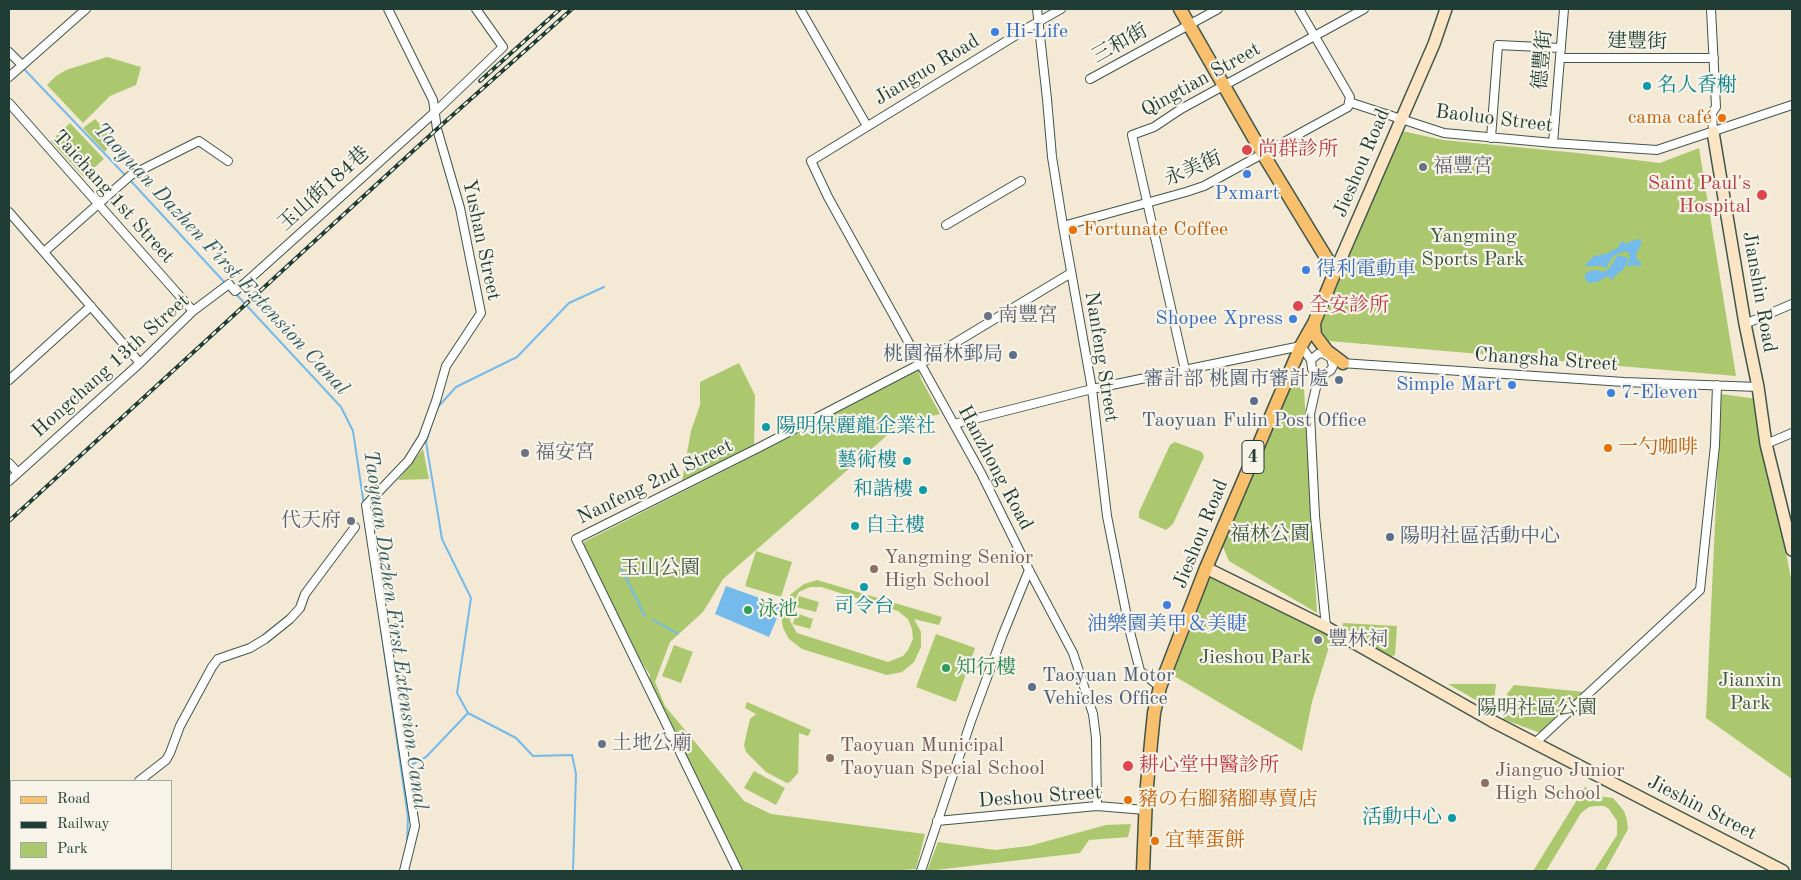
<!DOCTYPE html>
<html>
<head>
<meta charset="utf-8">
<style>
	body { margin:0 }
	#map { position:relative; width:1801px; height:880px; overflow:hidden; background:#f3e9d4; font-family:"Old Standard TT",serif }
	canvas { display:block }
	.frame { position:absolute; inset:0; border:10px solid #1f3d34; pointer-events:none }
	.legend { position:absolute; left:10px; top:780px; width:162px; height:90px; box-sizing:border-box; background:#f7f3e8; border:1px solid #a1aaa0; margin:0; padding:6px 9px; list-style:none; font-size:15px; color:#1f3d34 }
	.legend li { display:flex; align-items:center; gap:10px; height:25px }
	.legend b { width:25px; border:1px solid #a1aaa0 }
</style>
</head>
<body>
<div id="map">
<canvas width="1801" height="880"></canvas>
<div class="frame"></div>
<ul class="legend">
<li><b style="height:6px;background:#f8bf6c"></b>Road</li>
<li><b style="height:6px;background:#1f3d34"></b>Railway</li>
<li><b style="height:14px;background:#abc86e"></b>Park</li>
</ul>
</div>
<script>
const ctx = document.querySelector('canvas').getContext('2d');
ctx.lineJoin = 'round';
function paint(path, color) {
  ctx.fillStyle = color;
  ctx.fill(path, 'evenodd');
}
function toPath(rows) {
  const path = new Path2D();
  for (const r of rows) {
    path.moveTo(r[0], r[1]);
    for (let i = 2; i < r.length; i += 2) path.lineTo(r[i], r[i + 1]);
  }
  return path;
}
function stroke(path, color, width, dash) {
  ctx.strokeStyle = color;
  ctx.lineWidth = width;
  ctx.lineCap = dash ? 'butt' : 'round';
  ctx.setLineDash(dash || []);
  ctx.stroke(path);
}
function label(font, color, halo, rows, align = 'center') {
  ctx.font = font + ' "Old Standard TT","Noto Serif TC","Noto Serif JP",serif';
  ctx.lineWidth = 4.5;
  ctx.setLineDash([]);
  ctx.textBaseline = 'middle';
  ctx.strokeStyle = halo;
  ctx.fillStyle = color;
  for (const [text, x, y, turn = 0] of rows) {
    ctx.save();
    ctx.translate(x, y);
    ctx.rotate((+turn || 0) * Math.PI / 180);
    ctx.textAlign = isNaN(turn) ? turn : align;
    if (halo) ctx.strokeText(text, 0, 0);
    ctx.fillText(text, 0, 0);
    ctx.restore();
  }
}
paint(toPath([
	[107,57,141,67,136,85,110,96,83,123,47,85,56,76,66,70],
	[95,119,113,138,105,152,83,128],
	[70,123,104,159,84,177,51,141],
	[1402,131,1443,140,1578,153,1660,163,1699,148,1736,376,1329,341,1319,327],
	[739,363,755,395,754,447,682,481,691,431,700,405,700,382],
	[918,369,921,379,940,414,900,424,723,579,703,612,670,642,655,682,665,706,744,801,771,814,925,834,916,869,888,871,742,871,648,683,650,675,637,655,583,549,584,542,802,431],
	[1303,372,1317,613,1229,561,1221,542,1290,375],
	[1721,394,1757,399,1792,584,1792,779,1706,718],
	[1175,442,1202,452,1204,457,1173,524,1166,530,1139,518,1139,512,1170,445],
	[423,449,429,479,398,480],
	[756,551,792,562,781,597,745,586],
	[1210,567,1332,637,1312,702,1302,751,1169,673],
	[817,580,942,617,939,625,914,619,921,632,921,647,914,662,902,672,887,675,802,649,789,639,783,628,781,616,784,605,791,594,804,584],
	[810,587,821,587,898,611,908,619,912,629,913,639,908,650,903,656,888,662,797,633,790,621,792,605,799,592],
	[799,596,819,602,816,612,796,607],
	[796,613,813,619,810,629,793,624],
	[1343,623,1397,626,1395,655,1389,657,1342,631],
	[936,634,975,648,956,702,916,687],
	[674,645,693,652,681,683,662,676],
	[1448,684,1496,684,1493,710],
	[1514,685,1585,692,1543,734,1503,719,1507,694],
	[747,702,811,730,808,736,799,733,798,773,790,782,787,783,766,772,746,752,744,745,750,719,756,714,745,708],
	[754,771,785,788,776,805,744,788],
	[1585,787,1591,790,1588,798,1597,796,1613,798,1624,811,1627,820,1628,829,1605,871,1594,871,1617,835,1617,821,1609,809,1604,806,1596,806,1589,807,1581,813,1546,871,1533,871],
	[1131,824,1128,837,1089,840,1080,853,927,871,938,842,995,850,1029,846,1106,825]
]), '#abc86e');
paint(toPath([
	[1640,239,1642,243,1636,254,1637,259,1642,264,1640,267,1636,265,1627,267,1630,257,1629,253,1625,251,1616,254,1611,259,1606,268,1602,266,1585,266,1586,264,1594,256,1606,254,1619,247,1621,241,1627,244,1631,241],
	[1618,255,1629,258,1624,269,1613,277,1614,281,1608,276,1597,282,1589,283,1585,279,1585,274,1590,271,1597,270,1603,272,1609,269],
	[726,586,782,606,769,637,715,614]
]), '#74baeb');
stroke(toPath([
	[25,70,126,176],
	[129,179,226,284],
	[235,293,341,407,353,431,364,505],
	[437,408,456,387,517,357,569,303,604,287],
	[430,429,426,442,442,539,471,598,457,693,468,713],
	[621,568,645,616],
	[376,594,408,817,407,842],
	[653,620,678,634],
	[409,766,426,757,468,713,516,738,533,756,572,755,576,774,573,871]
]), '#74baeb', 2);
const street = toPath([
	[388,9,433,100,437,129,460,208,481,313,446,366,436,401,423,437,408,461,366,505,415,826,404,871],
	[800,9,867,126],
	[1037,9,1047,99,1052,157,1063,226,1092,389,1107,516,1130,632,1140,671,1160,687],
	[1061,9,1031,26,811,161,828,197,981,473,1029,570,1073,653,1093,714,1096,738,1097,806],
	[1299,9,1350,97,1349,102,1444,133,1553,143,1657,150,1792,105],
	[1711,9,1716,107,1712,113,1713,132],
	[9,52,22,65],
	[1560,58,1714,58],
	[9,77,86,9],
	[1090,79,1218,9],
	[9,103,193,311],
	[1491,138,1498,45,1561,48],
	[1553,143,1564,9],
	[9,212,140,363],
	[946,225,1021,181],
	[1063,226,1186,192,1204,186,1348,107,1349,102],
	[44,252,131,175,199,141,228,161],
	[1745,324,1792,304],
	[1341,363,1624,382,1758,387],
	[1185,370,1132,135,1154,127,1181,109,1364,9],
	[1319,374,1310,414,1315,516,1326,627],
	[9,380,91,306],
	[954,424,1092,389,1301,346,1311,360,1312,369,1315,372,1323,375,1331,370,1333,366,1331,358,1323,353,1318,354,1311,360],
	[1766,444,1792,433],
	[9,463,18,473],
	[9,481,140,363,193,311,229,284,235,291,245,283,435,112,503,47,476,9],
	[1535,743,1700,590,1715,445,1717,385],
	[139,781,166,760,170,753,180,726,212,667,218,659,250,648,265,639,290,619,300,608,305,594,355,527],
	[937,821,1097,806,1145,810],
	[738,871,576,539,758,448,920,364,1071,273],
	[921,871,971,721,1003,634,1029,570]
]);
const secondary = toPath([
	[1713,132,1745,324,1758,387,1766,444,1792,550],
	[1335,272,1434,44,1446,9],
	[1206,568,1326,627,1492,721,1783,871]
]);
const primary = toPath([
	[1314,323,1315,335,1327,351,1343,363],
	[1143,871,1146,796,1151,743,1154,713,1160,687,1206,568,1301,346,1314,323,1335,272,1263,154,1180,9]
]);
stroke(street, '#3f574c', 10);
stroke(secondary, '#3f574c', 14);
stroke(primary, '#3f574c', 15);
stroke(street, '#fff', 8);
stroke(secondary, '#fce5c4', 11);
stroke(primary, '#f8bf6c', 12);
const rail = toPath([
	[480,81,560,9],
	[9,521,437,129,572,9]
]);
stroke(rail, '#1f3d34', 4);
stroke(rail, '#f7f3e8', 2, [5.5]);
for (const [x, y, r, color] of [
	[995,32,5,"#3f7fe0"],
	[1647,86,5,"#0f9aa8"],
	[1722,118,5,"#e8710a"],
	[1247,150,6,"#e0444e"],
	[1423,167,5,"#6b7280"],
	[1247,174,5,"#3f7fe0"],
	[1762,195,6,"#e0444e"],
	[1073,230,5,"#e8710a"],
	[1306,270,5,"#3f7fe0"],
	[1298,306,6,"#e0444e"],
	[988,316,5,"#6b7280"],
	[1293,319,5,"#3f7fe0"],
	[1013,355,5,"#5c6f8a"],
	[1339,380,5,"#5c6f8a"],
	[1512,385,5,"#3f7fe0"],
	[1611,393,5,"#3f7fe0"],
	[1254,401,5,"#5c6f8a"],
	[766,427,5,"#0f9aa8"],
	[1608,448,5,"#e8710a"],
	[525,453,5,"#6b7280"],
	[907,461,5,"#0f9aa8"],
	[923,490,5,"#0f9aa8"],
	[351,521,5,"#6b7280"],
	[855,526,5,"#0f9aa8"],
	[1390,537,5,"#5c6f8a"],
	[874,569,5,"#8d6e63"],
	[864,587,5,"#0f9aa8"],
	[1167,605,5,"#3f7fe0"],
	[748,610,5,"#2e9e5b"],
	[1318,640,5,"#6b7280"],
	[946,668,5,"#2e9e5b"],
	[1032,687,5,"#5c6f8a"],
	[602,744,5,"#6b7280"],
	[830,758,5,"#8d6e63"],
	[1128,766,6,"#e0444e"],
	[1485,783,5,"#8d6e63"],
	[1128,800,5,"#e8710a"],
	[1452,818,5,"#0f9aa8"],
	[1155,841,5,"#e8710a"]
]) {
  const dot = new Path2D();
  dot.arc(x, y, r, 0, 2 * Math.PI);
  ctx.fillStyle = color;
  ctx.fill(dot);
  stroke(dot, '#f7f3e8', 2);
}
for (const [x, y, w] of [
	[1253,457,22]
]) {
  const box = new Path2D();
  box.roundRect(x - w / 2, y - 16.5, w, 33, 4);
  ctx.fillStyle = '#f7f3e8';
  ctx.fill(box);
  stroke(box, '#1f3d34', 1);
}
label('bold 19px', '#1f3d34', null, [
	["4",1253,457]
]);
label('20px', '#366cbe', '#f7f3e8', [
	["Hi-Life",1005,32],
	["Pxmart",1247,194,"center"],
	["得利電動車",1316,270],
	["Shopee Xpress",1283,319,"right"],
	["Simple Mart",1502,385,"right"],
	["7-Eleven",1621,393],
	["油樂園美甲＆美睫",1167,625,"center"]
], 'left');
label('20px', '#1f3d34', '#f7f3e8', [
	["建豐街",1637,42,1],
	["三和街",1120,44,-29],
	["德豐街",1543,60,-85],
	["Jianguo Road",927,70,-31],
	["Qingtian Street",1201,80,-29],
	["Baoluo Street",1494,119,7],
	["Jieshou Road",1362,163,-67],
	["永美街",1193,169,-23],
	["玉山街184巷",324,189,-42],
	["Taichang 1st Street",113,197,48],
	["Yushan Street",481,240,78],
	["Jianshin Road",1759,292,80],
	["Nanfeng Street",1101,357,81],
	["Changsha Street",1546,360,4],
	["Hongchang 13th Street",111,366,-42],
	["Hanzhong Road",995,468,62],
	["Nanfeng 2nd Street",655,482,-26],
	["Jieshou Road",1201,534,-68],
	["Deshou Street",1040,797,-4],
	["Jieshin Street",1702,808,27]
]);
label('20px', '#0d838f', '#f7f3e8', [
	["名人香榭",1657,86],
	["陽明保麗龍企業社",776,427],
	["藝術樓",897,461,"right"],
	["和諧樓",913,490,"right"],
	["自主樓",865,526],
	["司令台",864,607,"center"],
	["活動中心",1442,818,"right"]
], 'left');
label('20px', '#c56008', '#f7f3e8', [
	["cama café",1712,118,"right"],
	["Fortunate Coffee",1083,230],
	["一勺咖啡",1618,448],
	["豬の右腳豬腳專賣店",1138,800],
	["宜華蛋餅",1165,841]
], 'left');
label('20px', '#be3a42', '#f7f3e8', [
	["尚群診所",1258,150],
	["Saint Paul's",1751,184,"right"],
	["Hospital",1751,207,"right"],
	["全安診所",1309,306],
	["耕心堂中醫診所",1139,766]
], 'left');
label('20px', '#5b616d', '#f7f3e8', [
	["福豐宮",1433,167],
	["南豐宮",998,316],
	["福安宮",535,453],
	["代天府",341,521,"right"],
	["豐林祠",1328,640],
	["土地公廟",612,744]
], 'left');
label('20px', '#3b5940', '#f7f3e8', [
	["Yangming",1473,237],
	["Sports Park",1473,260],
	["福林公園",1270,535],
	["玉山公園",660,569],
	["Jieshou Park",1255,658],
	["Jianxin",1750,681],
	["Park",1750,704],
	["陽明社區公園",1537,709]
]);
label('20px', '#4e5e75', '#f7f3e8', [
	["桃園福林郵局",1003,355],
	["審計部 桃園市審計處",1329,380],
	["Taoyuan Fulin Post Office",1254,421,"center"],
	["陽明社區活動中心",1400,537,"left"],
	["Taoyuan Motor",1042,676,"left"],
	["Vehicles Office",1042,699,"left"]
], 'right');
label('20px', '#785e54', '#f7f3e8', [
	["Yangming Senior",884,558],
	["High School",884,581],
	["Taoyuan Municipal",840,746],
	["Taoyuan Special School",840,769],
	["Jianguo Junior",1495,771],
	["High School",1495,794]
], 'left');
label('20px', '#27864d', '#f7f3e8', [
	["泳池",758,610],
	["知行樓",956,668]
], 'left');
label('italic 21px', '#345c62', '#f7f3e8', [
	["Taoyuan Dazhen First Extension Canal",221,259,47],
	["Taoyuan Dazhen First Extension Canal",395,630,82]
]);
</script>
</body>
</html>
